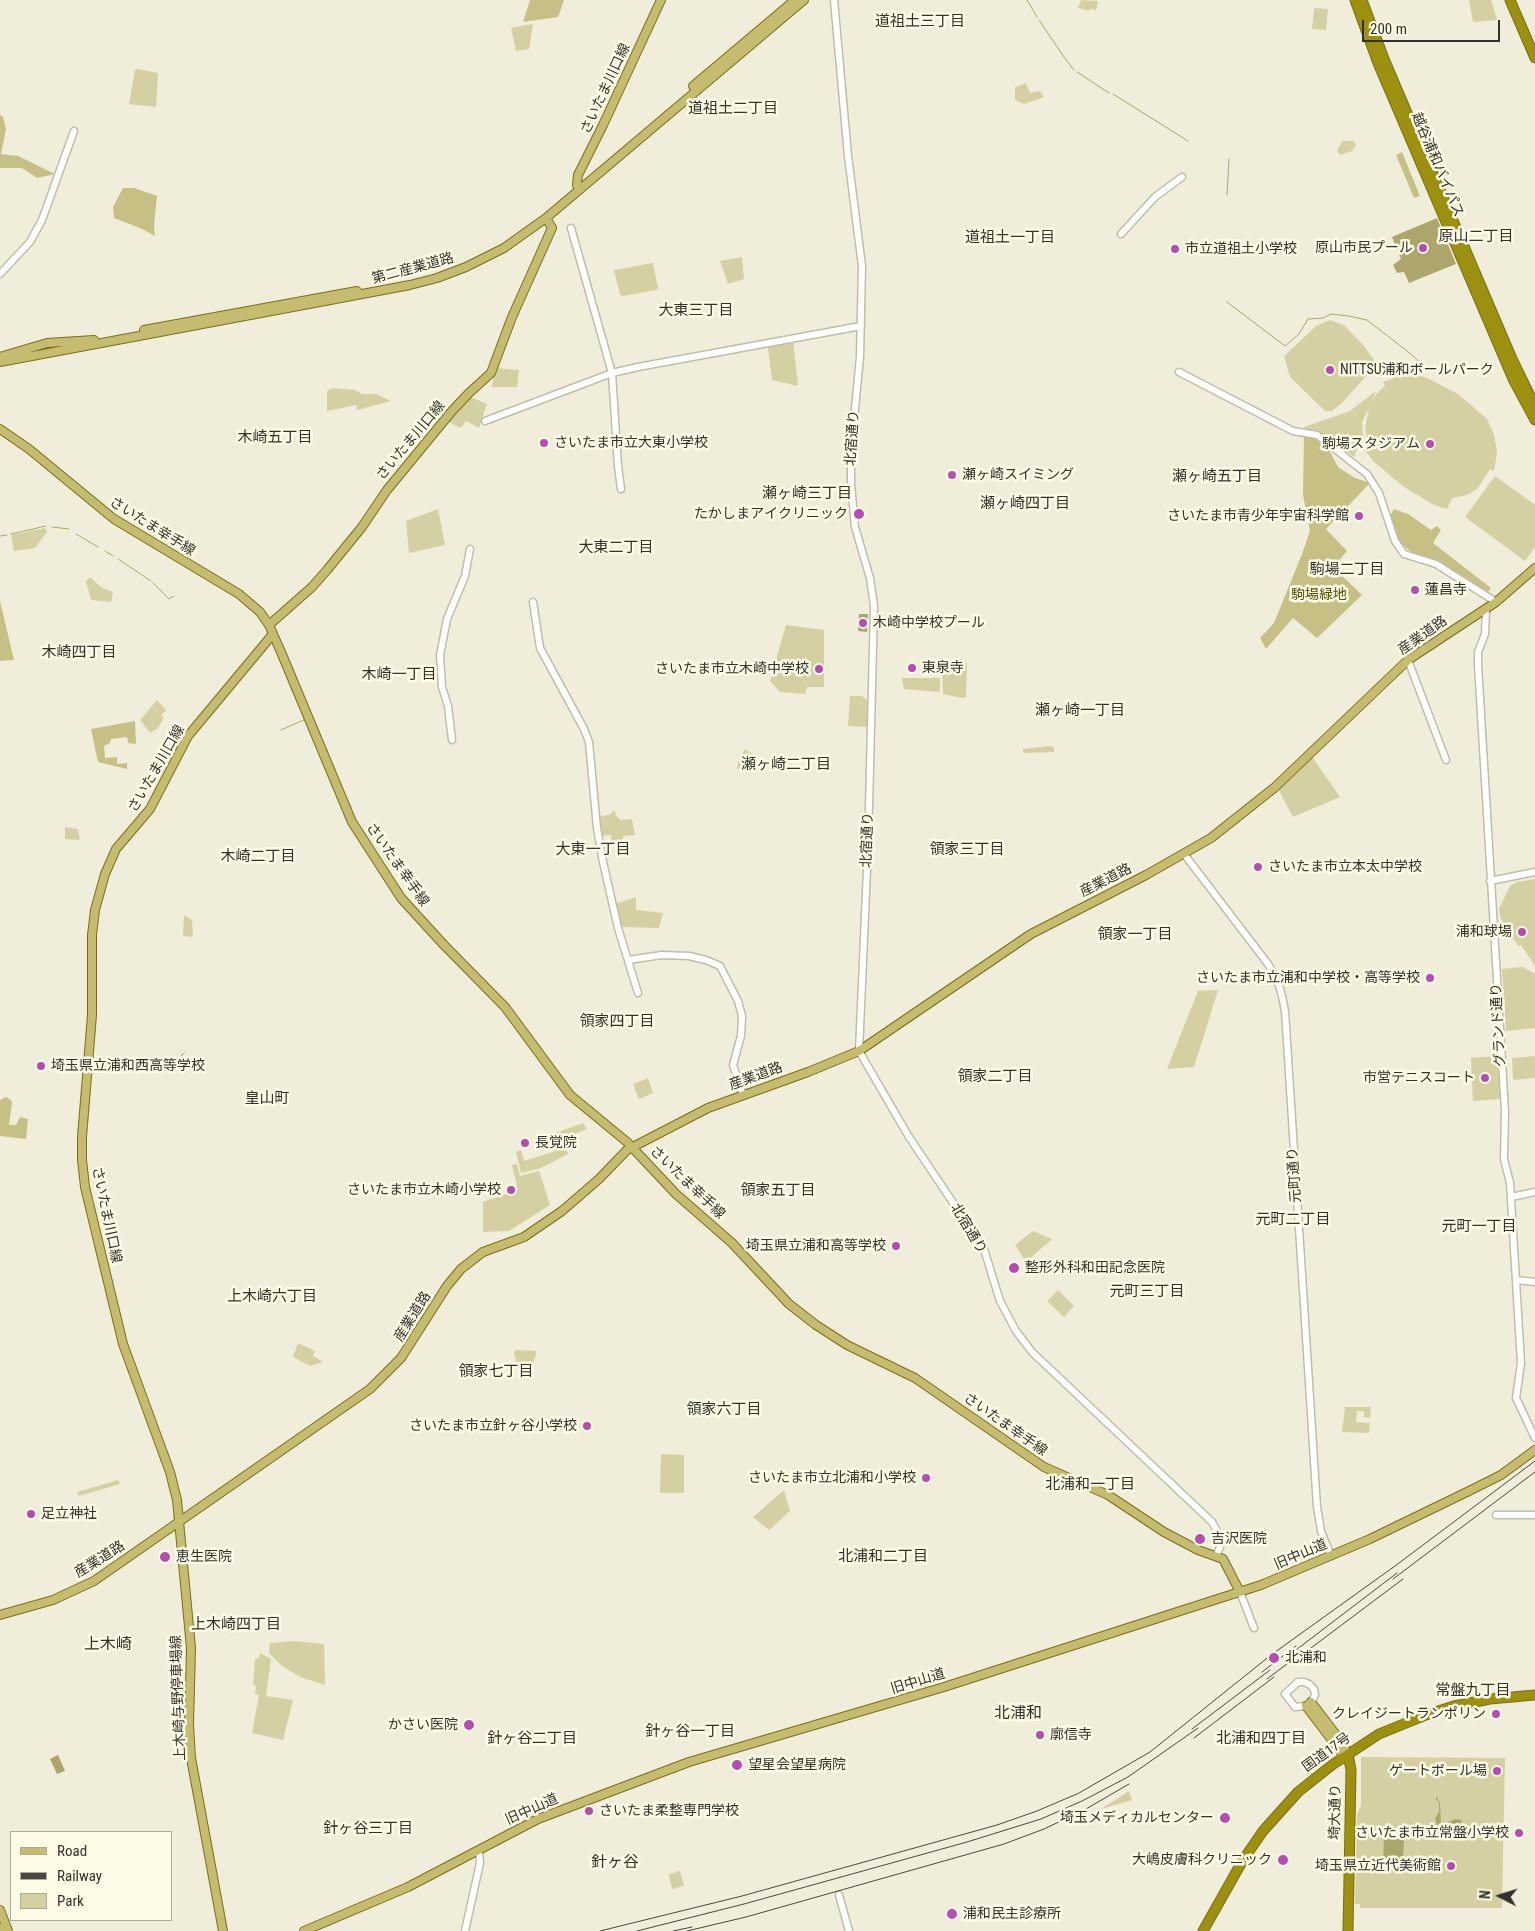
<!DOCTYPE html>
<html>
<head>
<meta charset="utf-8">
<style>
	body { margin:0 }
	#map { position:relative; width:1535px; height:1931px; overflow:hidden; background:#f0eeda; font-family:"Roboto Condensed",sans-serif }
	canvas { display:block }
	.legend { position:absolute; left:10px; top:1831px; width:162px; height:90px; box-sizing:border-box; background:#fefce7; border:1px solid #acab9b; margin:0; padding:6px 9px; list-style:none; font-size:15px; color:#32312a }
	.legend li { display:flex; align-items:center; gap:10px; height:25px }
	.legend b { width:25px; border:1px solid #acab9b }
	.north { position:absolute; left:1475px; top:1871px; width:50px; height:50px; -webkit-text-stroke:4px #fefce7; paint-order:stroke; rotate:275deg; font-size:14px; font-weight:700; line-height:20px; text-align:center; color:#32312a }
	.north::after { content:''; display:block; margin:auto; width:18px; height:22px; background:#32312a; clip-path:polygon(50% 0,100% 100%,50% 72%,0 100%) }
	.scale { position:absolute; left:1362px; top:20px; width:138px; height:22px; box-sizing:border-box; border:2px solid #32312a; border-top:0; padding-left:6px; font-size:15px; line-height:18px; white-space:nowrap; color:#32312a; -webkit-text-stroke:4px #fefce7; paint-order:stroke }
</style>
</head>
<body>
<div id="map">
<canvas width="1535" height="1931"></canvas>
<ul class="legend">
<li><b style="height:6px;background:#c5bc6f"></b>Road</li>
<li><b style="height:6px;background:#494840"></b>Railway</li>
<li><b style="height:14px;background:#d5d0a2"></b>Park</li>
</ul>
<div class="north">N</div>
<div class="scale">200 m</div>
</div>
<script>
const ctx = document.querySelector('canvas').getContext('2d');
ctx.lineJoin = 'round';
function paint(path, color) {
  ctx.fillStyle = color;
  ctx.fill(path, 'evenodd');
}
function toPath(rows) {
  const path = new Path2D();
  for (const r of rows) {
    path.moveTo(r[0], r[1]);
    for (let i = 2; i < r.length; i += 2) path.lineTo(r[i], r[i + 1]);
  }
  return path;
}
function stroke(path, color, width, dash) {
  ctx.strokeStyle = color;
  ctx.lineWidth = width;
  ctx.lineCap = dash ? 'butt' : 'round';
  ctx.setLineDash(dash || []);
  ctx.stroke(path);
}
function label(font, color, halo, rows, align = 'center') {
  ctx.font = font + ' "Roboto Condensed","Noto Sans JP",sans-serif';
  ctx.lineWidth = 5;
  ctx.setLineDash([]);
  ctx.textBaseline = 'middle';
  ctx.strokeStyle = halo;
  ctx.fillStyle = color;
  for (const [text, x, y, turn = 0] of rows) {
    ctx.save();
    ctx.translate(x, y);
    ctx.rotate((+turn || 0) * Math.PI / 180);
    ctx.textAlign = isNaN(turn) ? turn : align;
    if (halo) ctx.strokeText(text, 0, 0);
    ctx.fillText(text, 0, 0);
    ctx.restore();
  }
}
paint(toPath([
	[1081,0,1098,1,1096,10,1090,9,1089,11,1078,8],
	[1469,0,1491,0,1497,20,1473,22],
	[1314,8,1328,9,1326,30,1312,29],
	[533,24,529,49,516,51,511,28],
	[137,69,158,73,156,107,129,104,135,70],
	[1026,83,1030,93,1040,91,1044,97,1024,104,1015,100,1015,87],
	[1343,141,1354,141,1356,145,1352,151,1340,155,1337,150],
	[742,257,744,279,728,284,720,261],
	[652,263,653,264,658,288,657,290,622,296,620,294,614,271,615,270],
	[1330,320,1344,325,1364,346,1377,364,1341,404,1332,411,1325,411,1290,377,1284,356,1316,326],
	[793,341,798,384,797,386,772,380,768,348,769,346],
	[495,368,519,370,517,387,492,387],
	[1411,375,1425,377,1458,394,1487,419,1494,434,1497,452,1494,471,1490,469,1478,488,1467,495,1452,498,1447,509,1434,505,1404,487,1374,462,1362,447,1368,441,1365,429,1369,408,1362,422,1363,435,1354,457,1321,433,1305,429,1304,427,1350,411,1376,391,1370,405,1376,394,1385,386,1383,382,1397,377],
	[332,388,355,390,362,394,376,394,391,401,357,410,356,405,327,411,327,391],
	[468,396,487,404,479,428,466,421,461,428,446,421],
	[1495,476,1535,505,1535,547,1525,561,1465,517],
	[438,509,445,545,409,553,406,521],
	[45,528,47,532,35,548,14,551,11,535],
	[90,577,102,588,113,592,111,602,91,600,86,581],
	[786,625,824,630,824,687,807,687,805,694,780,692,770,681],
	[942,663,967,663,966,697,962,698,943,694],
	[902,678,940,678,940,692,904,689],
	[850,696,862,696,868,701,867,727,848,726],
	[157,700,166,710,161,715,164,718,158,728,150,733,140,720],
	[1051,746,1054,748,1054,752,1023,753,1023,749],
	[745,749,755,756,744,773,737,768,739,759],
	[1311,758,1313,758,1340,797,1293,817,1278,789],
	[614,810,617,817,621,820,632,819,635,835,623,836,623,842,612,843,611,835,600,836,599,817,611,814],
	[65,827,78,829,80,840,65,839],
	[1535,879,1535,966,1521,945,1518,946,1501,919,1499,909,1510,886,1517,882],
	[636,897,636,910,663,913,659,928,620,927,615,904],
	[184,915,192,920,193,937,183,936],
	[1523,967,1535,974,1535,1028,1506,1031,1502,969],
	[1218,990,1194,1067,1167,1069,1198,991],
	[1498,1056,1500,1099,1473,1101,1471,1058],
	[1535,1056,1535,1078,1513,1080,1512,1058],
	[648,1078,653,1093,639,1099,633,1084],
	[583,1123,587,1129,553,1142,550,1135],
	[563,1141,568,1154,541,1168,521,1173,516,1152,521,1150,524,1161,555,1151,553,1144],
	[517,1164,520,1176,539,1171,550,1205,509,1231,483,1232,483,1202,518,1190,512,1165],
	[1033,1231,1052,1239,1026,1262,1015,1245],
	[1058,1290,1074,1306,1064,1317,1047,1301],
	[298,1343,315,1351,313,1356,323,1362,310,1366,293,1357],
	[516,1350,537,1351,531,1370,518,1370,514,1352],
	[1345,1407,1371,1407,1370,1418,1364,1417,1364,1411,1357,1411,1356,1422,1370,1423,1369,1433,1342,1432],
	[661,1454,684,1455,684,1493,660,1493],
	[118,1480,120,1484,79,1496,77,1492],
	[784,1490,790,1511,769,1530,753,1517],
	[293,1641,324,1644,325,1685,300,1677,281,1665,269,1653,270,1643],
	[260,1653,271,1659,266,1696,293,1700,283,1740,252,1733,259,1695,255,1694,256,1686,253,1685,255,1659,259,1658],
	[1361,1757,1505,1758,1502,1908,1360,1908,1360,1904,1355,1904,1357,1815,1361,1805],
	[1129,1791,1132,1800,1101,1809],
	[680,1871,684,1886,672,1889,669,1874]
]), '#d5d0a2');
paint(toPath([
	[530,0,564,0,558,17,523,22],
	[0,115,3,117,6,129,1,154,18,156,55,174,37,178,22,168,0,168],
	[1402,152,1420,196,1414,198,1396,155],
	[123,188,134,188,157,196,154,225,155,236,142,229,114,218,113,207],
	[1304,435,1311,436,1327,446,1338,467,1355,478,1370,483,1326,529,1347,551,1333,567,1362,595,1317,638,1293,618,1266,649,1260,638,1274,623,1302,554,1310,531,1303,495],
	[1394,509,1408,514,1431,530,1437,526,1441,530,1433,543,1491,588,1488,592,1445,565,1434,559,1413,553,1405,547,1400,542,1392,521,1391,514],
	[0,601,14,660,0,661],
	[135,721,136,744,128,743,127,737,111,739,110,743,104,746,105,758,117,757,117,764,127,763,127,769,98,762,91,729],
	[6,1097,11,1100,12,1103,9,1125,16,1125,20,1117,28,1119,26,1139,0,1136,0,1100]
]), '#c7c085');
paint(toPath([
	[1437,218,1456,264,1409,283,1404,272,1397,273,1393,265,1401,259,1392,237],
	[859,614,868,614,867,632,858,631],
	[58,1755,65,1771,57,1774,50,1759],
	[1436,1796,1440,1803,1441,1823,1445,1824,1455,1819,1462,1820,1461,1823,1445,1827,1437,1825,1435,1819,1439,1812,1439,1802,1436,1800],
	[1384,1837,1404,1837,1403,1866,1383,1865]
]), '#ada66c');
stroke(toPath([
	[1027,0,1037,17],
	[1039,20,1066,60,1074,70],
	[1077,72,1109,93],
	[1113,94,1188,141],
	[1227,195,1229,159],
	[1227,302,1285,346,1299,334,1308,319,1323,318,1331,314,1349,316,1367,320,1411,354,1418,361],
	[52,527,69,529],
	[11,534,46,526],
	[76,534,98,547],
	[0,536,7,535],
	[105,551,113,556],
	[118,559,151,581],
	[153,583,169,599,174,596],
	[281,730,306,719],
	[145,1063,153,1070,163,1058,171,1066,185,1052]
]), '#ada66c', 1);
const minor = toPath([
	[834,0,848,156,862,266,860,357,851,450,851,484,855,527,870,578,874,606,868,847,859,1051,909,1137,984,1249,1000,1301,1016,1331,1032,1352,1212,1522,1220,1537,1220,1547,1216,1556],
	[571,228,612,373,618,466,621,489],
	[1121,234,1155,197,1182,177],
	[0,274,30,242,42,220,74,131],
	[1179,372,1293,431,1317,435,1367,474,1379,493,1395,541,1404,554,1436,564,1496,602],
	[485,421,612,373,638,367,861,326],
	[533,602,540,648,584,729,589,742,597,828,603,862,618,928,638,993],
	[1486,610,1485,634,1478,652,1478,665,1505,1111,1504,1159,1510,1183,1521,1363,1516,1398,1535,1438],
	[1408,660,1446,760],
	[452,740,448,706,442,687,440,655,447,619,465,576,470,549],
	[1184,854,1268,964,1278,982,1282,996,1285,1011,1317,1507,1321,1531,1331,1556],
	[1490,881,1535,872],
	[628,960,662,955,689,956,706,960,720,966,738,1001,742,1016,741,1036,733,1065,743,1095],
	[1511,1197,1535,1192],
	[1516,1280,1535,1282],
	[1496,1515,1535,1515],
	[1240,1592,1254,1628],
	[1298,1682,1304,1682,1309,1684,1314,1689,1315,1695,1313,1699,1306,1706,1295,1707,1285,1694,1298,1682],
	[839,1895,849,1931],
	[465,1931,480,1863,479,1850]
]);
const major = toPath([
	[693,86,795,0],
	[579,190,577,185,578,175,603,125,661,0],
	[144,330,357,291],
	[0,357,47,343,94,340],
	[0,362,410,285,437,278,466,267,504,248,546,218,804,0],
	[0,429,29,449,114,519,239,594,260,612,269,625,281,652,352,822,401,898,444,945,505,1007,570,1095,627,1142,676,1194,732,1243,789,1304,816,1325,847,1345,915,1378,1044,1467,1108,1495,1164,1532,1198,1550,1223,1559,1240,1592],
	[269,625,312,587,327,570,362,527,387,490,452,411,469,393,491,373,512,317,552,228,546,218],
	[0,1615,53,1600,94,1581,370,1389,401,1358,447,1286,461,1269,483,1252,524,1237,562,1211,599,1179,627,1150,708,1108,808,1072,859,1051,1031,934,1146,875,1211,838,1274,788,1408,660,1496,602,1535,568],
	[1311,1702,1340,1740,1348,1754],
	[1306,1706,1341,1752,1348,1754],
	[0,1910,8,1931],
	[0,1928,1,1931],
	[223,1931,191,1758,189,1725,191,1648,177,1500,170,1472,123,1344,85,1187,82,1160,82,1137,92,1015,92,935,95,910,105,874,116,849,150,809,188,736,273,634],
	[304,1931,408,1887,538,1819,689,1762,944,1687,1261,1585,1370,1539,1469,1491,1501,1475,1535,1450]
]);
const highway = toPath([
	[1355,0,1378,63,1514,381,1535,420],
	[1362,0,1384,59,1512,359,1535,406],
	[1510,0,1535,58],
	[1203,1931,1243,1860,1263,1831,1298,1792,1332,1765,1379,1734,1426,1715,1454,1706,1490,1699,1535,1695],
	[1348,1931,1351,1770,1348,1754]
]);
stroke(minor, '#c0beaa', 9);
stroke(major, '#786f18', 10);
stroke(highway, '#786f18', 11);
stroke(minor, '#fff', 6);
stroke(major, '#c5bc6f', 8);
stroke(highway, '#9e900f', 9);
stroke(toPath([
	[1393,1579,1535,1472],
	[1292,1653,1397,1573],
	[1299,1657,1403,1579],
	[1262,1672,1296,1646],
	[1267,1679,1303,1652],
	[1192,1729,1270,1670],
	[1194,1738,1274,1677],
	[600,1931,742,1896,997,1825,1037,1811,1079,1793,1150,1752,1271,1655,1395,1566,1535,1461],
	[637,1931,744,1904,967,1842,1041,1819,1082,1801,1128,1777,1198,1728],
	[673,1931,692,1927],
	[687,1931,746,1917,1004,1844,1044,1829,1086,1809,1129,1784]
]), '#494840', 1);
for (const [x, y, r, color] of [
	[1423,248,5,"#b54cae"],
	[1175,249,5,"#b54cae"],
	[1330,370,5,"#b54cae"],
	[544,443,5,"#b54cae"],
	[1430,444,5,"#b54cae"],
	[952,475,5,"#b54cae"],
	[859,514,6,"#b54cae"],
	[1359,516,5,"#b54cae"],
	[1415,590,5,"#b54cae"],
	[863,623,5,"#b54cae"],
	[912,668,5,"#b54cae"],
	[819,669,5,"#b54cae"],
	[1258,867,5,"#b54cae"],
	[1522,932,5,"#b54cae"],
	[1430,978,5,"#b54cae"],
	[41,1066,5,"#b54cae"],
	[1485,1078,5,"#b54cae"],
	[525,1143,5,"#b54cae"],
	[511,1190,5,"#b54cae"],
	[896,1246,5,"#b54cae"],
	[1014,1268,6,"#b54cae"],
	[587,1426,5,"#b54cae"],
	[926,1478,5,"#b54cae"],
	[31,1514,5,"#b54cae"],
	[1200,1539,6,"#b54cae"],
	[165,1557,6,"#b54cae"],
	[1274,1658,6,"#b54cae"],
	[1496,1714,5,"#b54cae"],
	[469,1725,6,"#b54cae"],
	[1040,1735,5,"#b54cae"],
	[737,1765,6,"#b54cae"],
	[1497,1771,5,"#b54cae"],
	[589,1811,5,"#b54cae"],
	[1225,1818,6,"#b54cae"],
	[1519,1833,5,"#b54cae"],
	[1283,1860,6,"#b54cae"],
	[1451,1866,5,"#b54cae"],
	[952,1914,6,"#b54cae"]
]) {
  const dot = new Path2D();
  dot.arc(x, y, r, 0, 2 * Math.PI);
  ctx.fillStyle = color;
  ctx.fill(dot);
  stroke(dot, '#fefce7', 2);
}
label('14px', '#32312a', '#fefce7', [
	["さいたま川口線",606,89,-65],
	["越谷浦和バイパス",1437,165,67],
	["第二産業道路",413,269,-15],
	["北宿通り",853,438,-86],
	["さいたま川口線",411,441,-50],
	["さいたま幸手線",152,527,32],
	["産業道路",1423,636,-35],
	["さいたま川口線",157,769,-60],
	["北宿通り",868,840,-88],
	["さいたま幸手線",397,865,55],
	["産業道路",1106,881,-27],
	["グランド通り",1499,1025,-93],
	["産業道路",756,1077,-20],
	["元町通り",1295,1175,-94],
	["さいたま幸手線",687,1183,44],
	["さいたま川口線",106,1215,78],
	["北宿通り",968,1229,59],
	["産業道路",413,1317,-58],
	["さいたま幸手線",1005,1425,35],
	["旧中山道",1301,1555,-23],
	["産業道路",100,1560,-32],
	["旧中山道",918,1682,-17],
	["上木崎与野停車場線",179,1698,-92],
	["国道17号",1327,1753,-36],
	["旧中山道",532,1810,-24],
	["埼大通り",1336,1812,-89]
]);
label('14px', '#32312a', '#fefce7', [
	["原山市民プール",1413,248],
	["市立道祖土小学校",1185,249,"left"],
	["NITTSU浦和ボールパーク",1340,370,"left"],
	["さいたま市立大東小学校",554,443,"left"],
	["駒場スタジアム",1420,444],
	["瀬ヶ崎スイミング",962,475,"left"],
	["たかしまアイクリニック",848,514],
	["さいたま市青少年宇宙科学館",1349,516],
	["蓮昌寺",1425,590,"left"],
	["木崎中学校プール",873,623,"left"],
	["東泉寺",922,668,"left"],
	["さいたま市立木崎中学校",809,669],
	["さいたま市立本太中学校",1268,867,"left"],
	["浦和球場",1512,932],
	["さいたま市立浦和中学校・高等学校",1420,978],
	["埼玉県立浦和西高等学校",51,1066,"left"],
	["市営テニスコート",1475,1078],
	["長覚院",535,1143,"left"],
	["さいたま市立木崎小学校",501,1190],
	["埼玉県立浦和高等学校",886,1246],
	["整形外科和田記念医院",1025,1268,"left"],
	["さいたま市立針ヶ谷小学校",577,1426],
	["さいたま市立北浦和小学校",916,1478],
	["足立神社",41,1514,"left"],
	["吉沢医院",1211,1539,"left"],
	["恵生医院",176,1557,"left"],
	["北浦和",1285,1658,"left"],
	["クレイジートランポリン",1486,1714],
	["かさい医院",458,1725],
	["廓信寺",1050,1735,"left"],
	["望星会望星病院",748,1765,"left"],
	["ゲートボール場",1487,1771],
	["さいたま柔整専門学校",599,1811,"left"],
	["埼玉メディカルセンター",1214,1818],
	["さいたま市立常盤小学校",1509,1833],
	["大嶋皮膚科クリニック",1272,1860],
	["埼玉県立近代美術館",1441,1866],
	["浦和民主診療所",963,1914,"left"]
], 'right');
label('14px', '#554d01', '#fefce7', [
	["駒場緑地",1319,595]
]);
label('15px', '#32312a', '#fefce7', [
	["道祖土三丁目",920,22],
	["道祖土二丁目",733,109],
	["原山二丁目",1476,237],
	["道祖土一丁目",1010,238],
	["大東三丁目",696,311],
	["木崎五丁目",275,438],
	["瀬ヶ崎五丁目",1217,477],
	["瀬ヶ崎三丁目",807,494],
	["瀬ヶ崎四丁目",1025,504],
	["大東二丁目",616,548],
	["駒場二丁目",1347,570],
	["木崎四丁目",79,653],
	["木崎一丁目",399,675],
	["瀬ヶ崎一丁目",1080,711],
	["瀬ヶ崎二丁目",786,765],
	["大東一丁目",593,850],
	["領家三丁目",967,850],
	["木崎二丁目",258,857],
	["領家一丁目",1135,935],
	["領家四丁目",617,1022],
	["領家二丁目",995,1077],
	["皇山町",267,1099],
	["領家五丁目",778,1191],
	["元町二丁目",1293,1220],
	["元町一丁目",1479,1227],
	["元町三丁目",1147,1292],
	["上木崎六丁目",272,1297],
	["領家七丁目",496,1372],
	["領家六丁目",724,1410],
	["北浦和一丁目",1090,1485],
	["北浦和二丁目",883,1557],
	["上木崎四丁目",236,1625],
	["常盤九丁目",1473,1691],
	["針ヶ谷一丁目",690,1732],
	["針ヶ谷二丁目",532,1739],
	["北浦和四丁目",1261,1739],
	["針ヶ谷三丁目",368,1829]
]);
label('16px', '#32312a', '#fefce7', [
	["上木崎",108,1645],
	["北浦和",1018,1714],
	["針ヶ谷",615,1863]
]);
</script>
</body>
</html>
